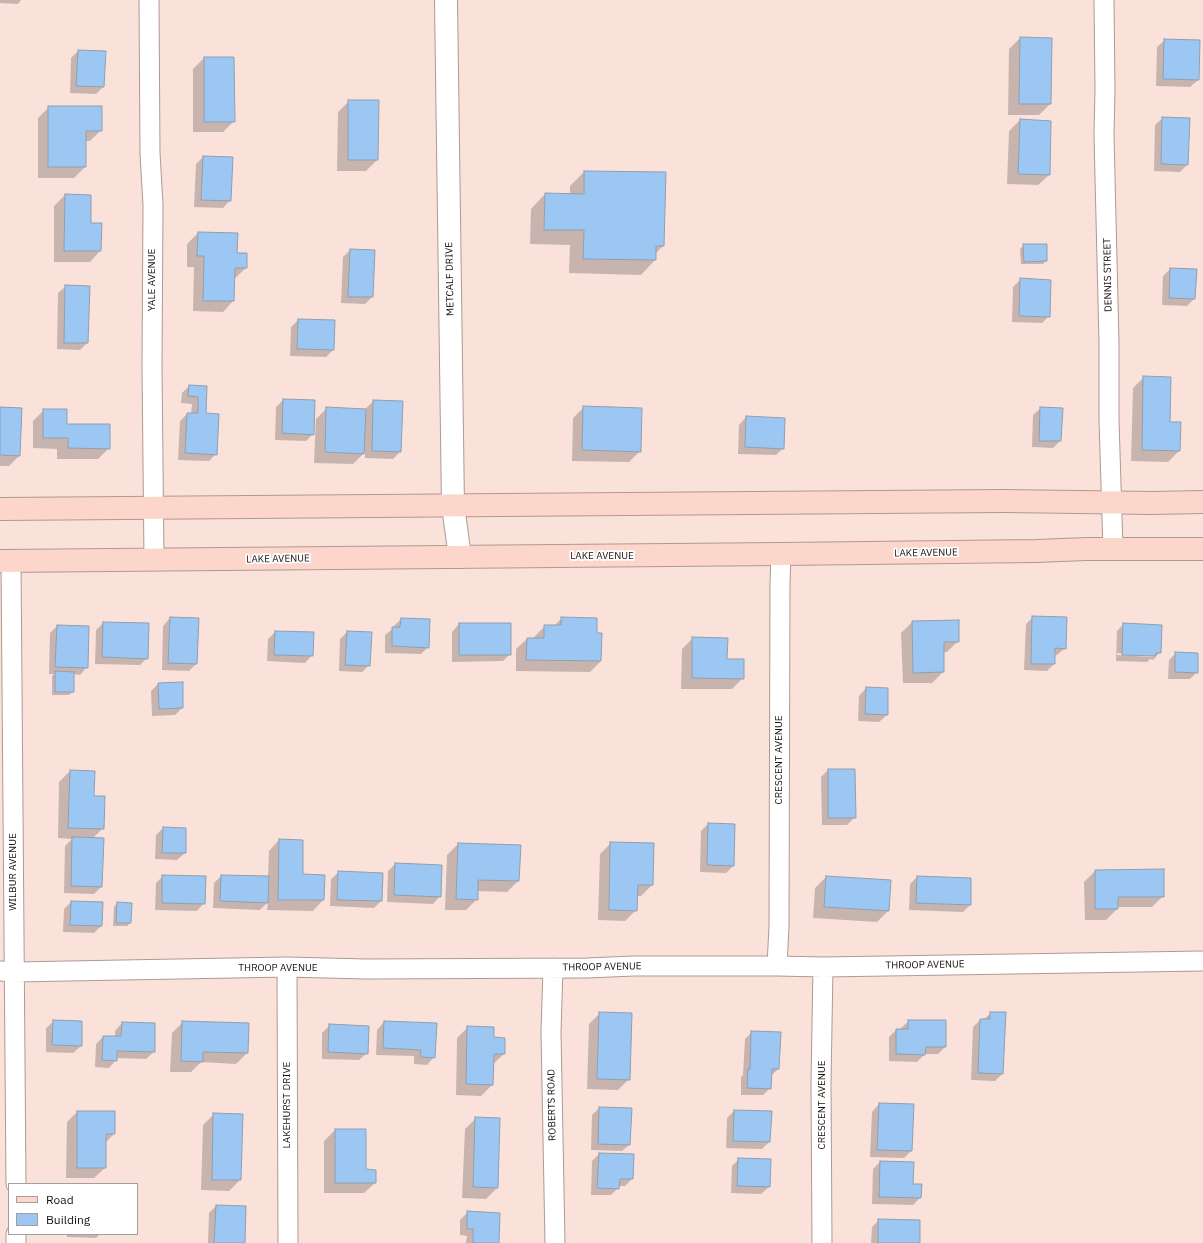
<!DOCTYPE html>
<html>
<head>
<meta charset="utf-8">
<style>
	body { margin:0 }
	#map { position:relative; width:1203px; height:1243px; overflow:hidden; background:#fae2db; font-family:"IBM Plex Sans",sans-serif }
	canvas { display:block }
	.legend { position:absolute; left:8px; top:1183px; width:130px; height:52px; box-sizing:border-box; background:#fff; border:1px solid #a39f9f; margin:0; padding:5px 7px; list-style:none; font-size:12px; color:#18100e }
	.legend li { display:flex; align-items:center; gap:8px; height:20px }
	.legend b { width:20px; border:1px solid #a39f9f }
</style>
</head>
<body>
<div id="map">
<canvas width="1203" height="1243"></canvas>
<ul class="legend">
<li><b style="height:5px;background:#fcd6cb"></b>Road</li>
<li><b style="height:11px;background:#9cc7f3"></b>Building</li>
</ul>
</div>
<script>
const ctx = document.querySelector('canvas').getContext('2d');
ctx.lineJoin = 'round';
function paint(path, color) {
  ctx.fillStyle = color;
  ctx.fill(path, 'evenodd');
}
function toPath(rows) {
  const path = new Path2D();
  for (const r of rows) {
    path.moveTo(r[0], r[1]);
    for (let i = 2; i < r.length; i += 2) path.lineTo(r[i], r[i + 1]);
  }
  return path;
}
function stroke(path, color, width, dash) {
  ctx.strokeStyle = color;
  ctx.lineWidth = width;
  ctx.lineCap = dash ? 'butt' : 'round';
  ctx.setLineDash(dash || []);
  ctx.stroke(path);
}
function label(font, color, halo, rows, align = 'center') {
  ctx.font = font + ' "IBM Plex Sans",sans-serif';
  ctx.lineWidth = 3.5;
  ctx.setLineDash([]);
  ctx.textBaseline = 'middle';
  ctx.strokeStyle = halo;
  ctx.fillStyle = color;
  for (const [text, x, y, turn = 0] of rows) {
    ctx.save();
    ctx.translate(x, y);
    ctx.rotate((+turn || 0) * Math.PI / 180);
    ctx.textAlign = isNaN(turn) ? turn : align;
    if (halo) ctx.strokeText(text, 0, 0);
    ctx.fillText(text, 0, 0);
    ctx.restore();
  }
}
paint(toPath([
	[0,0,21,0,18,4,0,3],
	[1020,38,1051,39,1050,104,1039,115,1008,115,1009,49],
	[1165,40,1198,80,1190,87,1156,86,1157,47],
	[78,51,105,52,103,87,96,94,70,93,71,58],
	[204,58,234,121,223,132,193,132,193,69],
	[349,101,377,160,366,171,337,171,338,112],
	[49,107,101,130,90,141,85,141,85,167,74,178,38,178,38,118],
	[1163,118,1187,165,1180,172,1154,171,1155,125],
	[1020,120,1049,175,1038,185,1007,184,1009,131],
	[203,157,230,200,223,208,194,207,196,164],
	[584,172,663,246,655,254,655,260,641,275,569,273,570,245,530,244,531,209,545,194,570,195,570,186],
	[65,195,90,224,100,251,90,262,54,262,54,206],
	[198,233,236,254,246,268,234,279,233,301,223,312,193,311,194,267,187,267,187,244],
	[1024,245,1046,261,1043,264,1021,264,1020,249],
	[350,250,374,251,372,297,365,304,341,303,343,257],
	[1170,269,1194,299,1187,306,1162,305,1163,276],
	[1021,279,1049,316,1042,323,1012,322,1013,287],
	[66,286,87,343,80,350,57,349,58,293],
	[298,320,333,350,326,357,290,356,291,327],
	[1144,377,1169,423,1179,451,1168,462,1131,461,1133,388],
	[189,386,206,387,205,414,216,454,209,461,178,460,180,421,187,414,191,414,192,404,181,403,182,393],
	[283,400,313,434,306,441,275,440,276,407],
	[374,401,400,452,393,459,365,458,365,452,353,464,314,463,316,419,327,408,366,410,366,408],
	[584,407,640,451,629,462,572,461,573,418],
	[0,408,20,455,9,466,0,466],
	[1041,408,1062,409,1060,441,1053,448,1032,447,1033,415],
	[44,410,66,425,109,448,98,459,57,459,57,449,33,448,33,421],
	[746,417,783,448,776,455,738,454,739,425],
	[1033,617,1065,648,1057,655,1054,655,1054,664,1047,671,1024,670,1026,624],
	[170,618,196,664,189,671,162,670,163,626],
	[562,618,596,634,601,634,601,661,590,672,516,671,516,649,527,639,534,639,534,637,545,626,554,626],
	[401,619,428,647,421,654,385,653,385,635,394,628,394,626],
	[912,622,958,641,947,652,943,652,943,672,932,683,903,683,901,633],
	[103,623,147,658,140,665,95,664,96,630],
	[459,624,510,654,503,661,452,662,452,632],
	[1124,624,1160,652,1153,660,1150,659,1147,662,1116,661,1117,631],
	[1117,653,1155,655,1153,657,1117,655],
	[57,626,87,667,80,675,73,674,73,692,69,695,52,695,52,676,54,674,49,674,50,633],
	[275,632,312,655,305,663,267,661,268,639],
	[347,632,369,665,362,672,339,671,340,639],
	[693,638,726,660,743,678,732,689,681,689,682,649],
	[1176,653,1197,672,1190,679,1168,679,1169,660],
	[158,684,182,708,175,715,152,716,151,691],
	[866,688,887,715,879,722,858,721,859,696],
	[828,770,855,817,847,825,822,825,821,777],
	[70,771,93,797,103,828,92,839,101,887,94,894,64,893,65,846,72,839,58,838,59,782],
	[708,824,733,866,726,873,700,872,701,831],
	[163,828,185,829,185,853,177,860,155,859,156,835],
	[279,840,302,875,324,876,323,900,313,911,267,910,268,902,260,910,213,908,214,883,221,876,268,877,269,851],
	[611,843,652,885,641,896,637,896,636,910,625,921,598,920,600,854],
	[458,844,520,846,518,881,507,892,477,891,477,899,466,910,445,910,447,855],
	[395,864,440,896,433,904,387,902,388,871],
	[1095,871,1163,896,1152,907,1117,907,1117,909,1106,920,1085,920,1084,882],
	[339,872,381,901,374,908,330,906,331,879],
	[163,876,204,903,197,911,155,910,156,883],
	[826,877,888,911,877,922,813,918,815,888],
	[917,877,970,905,963,912,909,910,910,884],
	[71,902,101,926,94,933,63,932,64,909],
	[117,903,130,923,127,926,113,926,114,907],
	[600,1013,629,1079,618,1090,587,1089,589,1024],
	[991,1013,1002,1074,995,1081,971,1080,973,1027,980,1020,983,1020],
	[54,1021,81,1046,73,1053,46,1052,46,1028],
	[909,1021,945,1047,938,1054,925,1054,917,1062,889,1061,889,1037,896,1030,901,1030,901,1028],
	[183,1022,247,1053,236,1064,201,1062,191,1072,170,1072,172,1033],
	[384,1022,434,1057,427,1065,414,1064,414,1056,376,1055,377,1030],
	[122,1023,154,1052,146,1059,116,1058,116,1060,109,1068,95,1067,96,1044,103,1037,115,1037,115,1031],
	[330,1025,367,1053,359,1060,322,1059,322,1033],
	[468,1027,493,1038,504,1054,492,1065,492,1085,481,1096,456,1095,457,1038],
	[752,1032,778,1069,771,1076,770,1088,763,1095,741,1095,741,1077,743,1075,745,1039],
	[879,1104,913,1105,911,1151,904,1158,870,1157,872,1112],
	[599,1108,630,1144,622,1151,591,1150,592,1115],
	[734,1111,771,1112,769,1142,762,1149,726,1148,727,1118],
	[77,1112,114,1134,105,1143,105,1168,94,1178,66,1178,67,1122],
	[214,1114,240,1180,229,1191,201,1190,203,1125],
	[476,1118,497,1188,486,1199,462,1198,465,1129],
	[335,1130,375,1183,364,1193,324,1193,324,1141],
	[599,1154,633,1155,632,1179,625,1186,618,1186,618,1188,611,1195,591,1195,592,1161],
	[739,1159,769,1187,761,1194,731,1193,732,1166],
	[880,1162,912,1184,920,1198,913,1205,872,1204,873,1169],
	[216,1206,244,1243,208,1243,209,1213],
	[468,1212,498,1243,466,1243,467,1236,460,1235,460,1220],
	[879,1220,919,1243,871,1243,872,1227],
	[67,1234,100,1234,96,1238,67,1237]
]), '#0003');
const building = toPath([
	[1020,37,1052,38,1051,104,1019,104,1020,37],
	[1164,39,1200,40,1199,80,1163,79,1164,39],
	[78,50,106,51,104,87,76,86,78,50],
	[204,57,234,57,235,122,204,122,204,57],
	[348,100,379,100,378,160,348,160,348,100],
	[48,106,102,106,102,131,86,131,86,167,48,167,48,106],
	[1162,117,1190,118,1188,165,1161,164,1162,117],
	[1020,119,1051,121,1050,175,1018,174,1020,119],
	[203,156,233,157,231,201,201,200,203,156],
	[584,171,666,172,664,246,656,246,656,260,583,259,584,230,544,230,545,193,584,194,584,171],
	[65,194,91,195,91,223,102,223,101,251,64,251,65,194],
	[198,232,238,233,237,253,247,253,247,268,235,268,234,301,203,301,204,256,197,256,198,232],
	[1023,244,1047,244,1047,261,1024,262,1023,244],
	[350,249,375,250,373,297,348,297,350,249],
	[1170,268,1197,269,1195,299,1169,298,1170,268],
	[1020,278,1051,280,1050,317,1019,316,1020,278],
	[65,285,90,286,88,343,64,343,65,285],
	[298,319,335,320,334,350,297,349,298,319],
	[1143,376,1171,377,1170,422,1181,422,1180,451,1142,450,1143,376],
	[189,385,207,386,206,413,219,414,217,455,185,453,187,413,198,413,198,397,188,396,189,385],
	[283,399,315,400,314,435,282,433,283,399],
	[373,400,403,401,401,452,372,451,373,400],
	[583,406,642,408,641,452,582,450,583,406],
	[0,407,22,408,20,456,0,455,0,407],
	[326,407,366,409,364,454,325,452,326,407],
	[1040,407,1063,408,1061,441,1039,441,1040,407],
	[43,409,67,409,67,424,110,424,110,449,68,448,68,438,43,438,43,409],
	[746,416,785,418,784,449,745,447,746,416],
	[1032,616,1067,617,1066,649,1055,648,1055,664,1031,664,1032,616],
	[170,617,199,618,197,664,168,663,170,617],
	[561,617,597,618,597,633,602,633,601,661,526,660,527,638,544,638,544,625,561,625,561,617],
	[401,618,430,619,429,648,392,646,392,627,400,627,401,618],
	[959,620,959,642,944,642,944,672,913,673,912,621,959,620],
	[103,622,149,623,148,659,102,657,103,622],
	[459,623,511,623,511,655,459,655,459,623],
	[1123,623,1162,625,1161,653,1156,653,1155,656,1122,655,1123,623],
	[57,625,89,626,88,668,55,667,57,625],
	[275,631,314,632,313,656,274,655,275,631],
	[347,631,372,632,370,666,345,665,347,631],
	[692,637,728,638,727,659,744,659,744,679,692,678,692,637],
	[1175,652,1198,653,1198,673,1175,672,1175,652],
	[55,671,74,672,74,692,55,692,55,671],
	[183,682,183,708,159,709,158,683,183,682],
	[866,687,888,688,888,715,865,714,866,687],
	[828,769,855,769,856,818,828,818,828,769],
	[70,770,95,771,94,796,105,796,104,829,68,828,70,770],
	[708,823,735,824,734,866,707,865,708,823],
	[163,827,186,828,186,853,162,853,163,827],
	[72,837,104,838,102,887,71,886,72,837],
	[279,839,303,840,303,874,325,875,324,900,278,900,279,839],
	[610,842,654,843,653,885,638,885,637,911,609,910,610,842],
	[458,843,521,845,519,881,478,880,478,900,456,899,458,843],
	[395,863,442,865,441,897,394,895,395,863],
	[1164,869,1164,897,1118,897,1118,909,1095,909,1095,870,1164,869],
	[338,871,383,873,382,901,337,900,338,871],
	[162,875,206,876,205,904,162,903,162,875],
	[221,875,269,876,268,903,220,901,221,875],
	[826,876,891,880,889,911,824,907,826,876],
	[917,876,971,878,971,905,916,903,917,876],
	[71,901,103,902,102,926,70,925,71,901],
	[117,902,132,903,131,923,116,923,117,902],
	[599,1012,632,1013,630,1080,597,1079,599,1012],
	[990,1012,1006,1012,1003,1074,978,1073,980,1019,990,1019,990,1012],
	[53,1020,82,1021,82,1046,52,1045,53,1020],
	[908,1020,946,1020,946,1047,926,1047,925,1055,896,1054,896,1029,908,1029,908,1020],
	[182,1021,249,1023,248,1053,203,1052,203,1062,181,1061,182,1021],
	[384,1021,437,1023,435,1058,420,1057,421,1050,383,1048,384,1021],
	[122,1022,155,1023,155,1052,117,1051,117,1061,102,1060,103,1036,121,1036,122,1022],
	[329,1024,369,1026,368,1054,328,1052,329,1024],
	[467,1026,494,1027,494,1037,505,1038,505,1054,494,1054,493,1085,466,1084,467,1026],
	[751,1031,781,1032,779,1069,772,1069,771,1089,747,1088,748,1069,750,1069,751,1031],
	[879,1103,914,1104,912,1151,877,1150,879,1103],
	[599,1107,632,1108,630,1145,598,1144,599,1107],
	[734,1110,772,1111,770,1142,733,1141,734,1110],
	[77,1111,115,1111,115,1134,106,1134,106,1168,77,1168,77,1111],
	[213,1113,243,1114,241,1180,212,1180,213,1113],
	[475,1117,500,1118,498,1188,473,1187,475,1117],
	[335,1129,366,1129,366,1169,376,1170,376,1183,335,1183,335,1129],
	[599,1153,634,1154,633,1179,620,1179,619,1189,597,1188,599,1153],
	[738,1158,771,1159,770,1187,737,1186,738,1158],
	[880,1161,914,1162,913,1184,922,1184,921,1198,879,1197,880,1161],
	[216,1205,246,1206,245,1243,214,1243,216,1205],
	[467,1211,500,1213,499,1243,473,1243,473,1229,467,1229,467,1211],
	[878,1219,920,1220,920,1243,878,1243,878,1219]
]);
paint(building, '#9cc7f3');
stroke(building, '#909eae', 1);
const minor = toPath([
	[149,0,150,153,153,205,152,366,154,560],
	[1104,0,1105,90,1104,135,1109,343,1109,420,1113,549],
	[11,561,16,1184],
	[777,966,779,926,780,584,781,554],
	[287,967,288,1243],
	[553,968,551,1032,555,1243],
	[0,971,14,972,287,967,366,969,587,968,634,966,777,966,823,967,1203,961],
	[16,1234,16,1243],
	[822,1243,821,1083,823,967]
]);
const tertiary = toPath([
	[446,0,453,506,460,557]
]);
const secondary = toPath([
	[0,509,1003,501,1151,503,1203,502],
	[0,561,781,554,1036,551,1087,549,1203,549]
]);
stroke(minor, '#af9993', 21);
stroke(tertiary, '#af9993', 24);
stroke(secondary, '#af9993', 24);
stroke(minor, '#fff', 19);
stroke(tertiary, '#fff', 22);
stroke(secondary, '#fcd6cb', 22);
label('10px', '#18100e', '#fff', [
	["DENNIS STREET",1108,275,-91],
	["METCALF DRIVE",450,279,-91],
	["YALE AVENUE",152,280,-90],
	["LAKE AVENUE",926,553,-1],
	["LAKE AVENUE",602,556],
	["LAKE AVENUE",278,559,-1],
	["CRESCENT AVENUE",779,760,-90],
	["WILBUR AVENUE",13,872,-90],
	["THROOP AVENUE",925,965,-1],
	["THROOP AVENUE",602,967,-1],
	["THROOP AVENUE",278,968],
	["LAKEHURST DRIVE",287,1105,-90],
	["ROBERTS ROAD",552,1105,-91],
	["CRESCENT AVENUE",822,1105,-90]
]);
</script>
</body>
</html>
